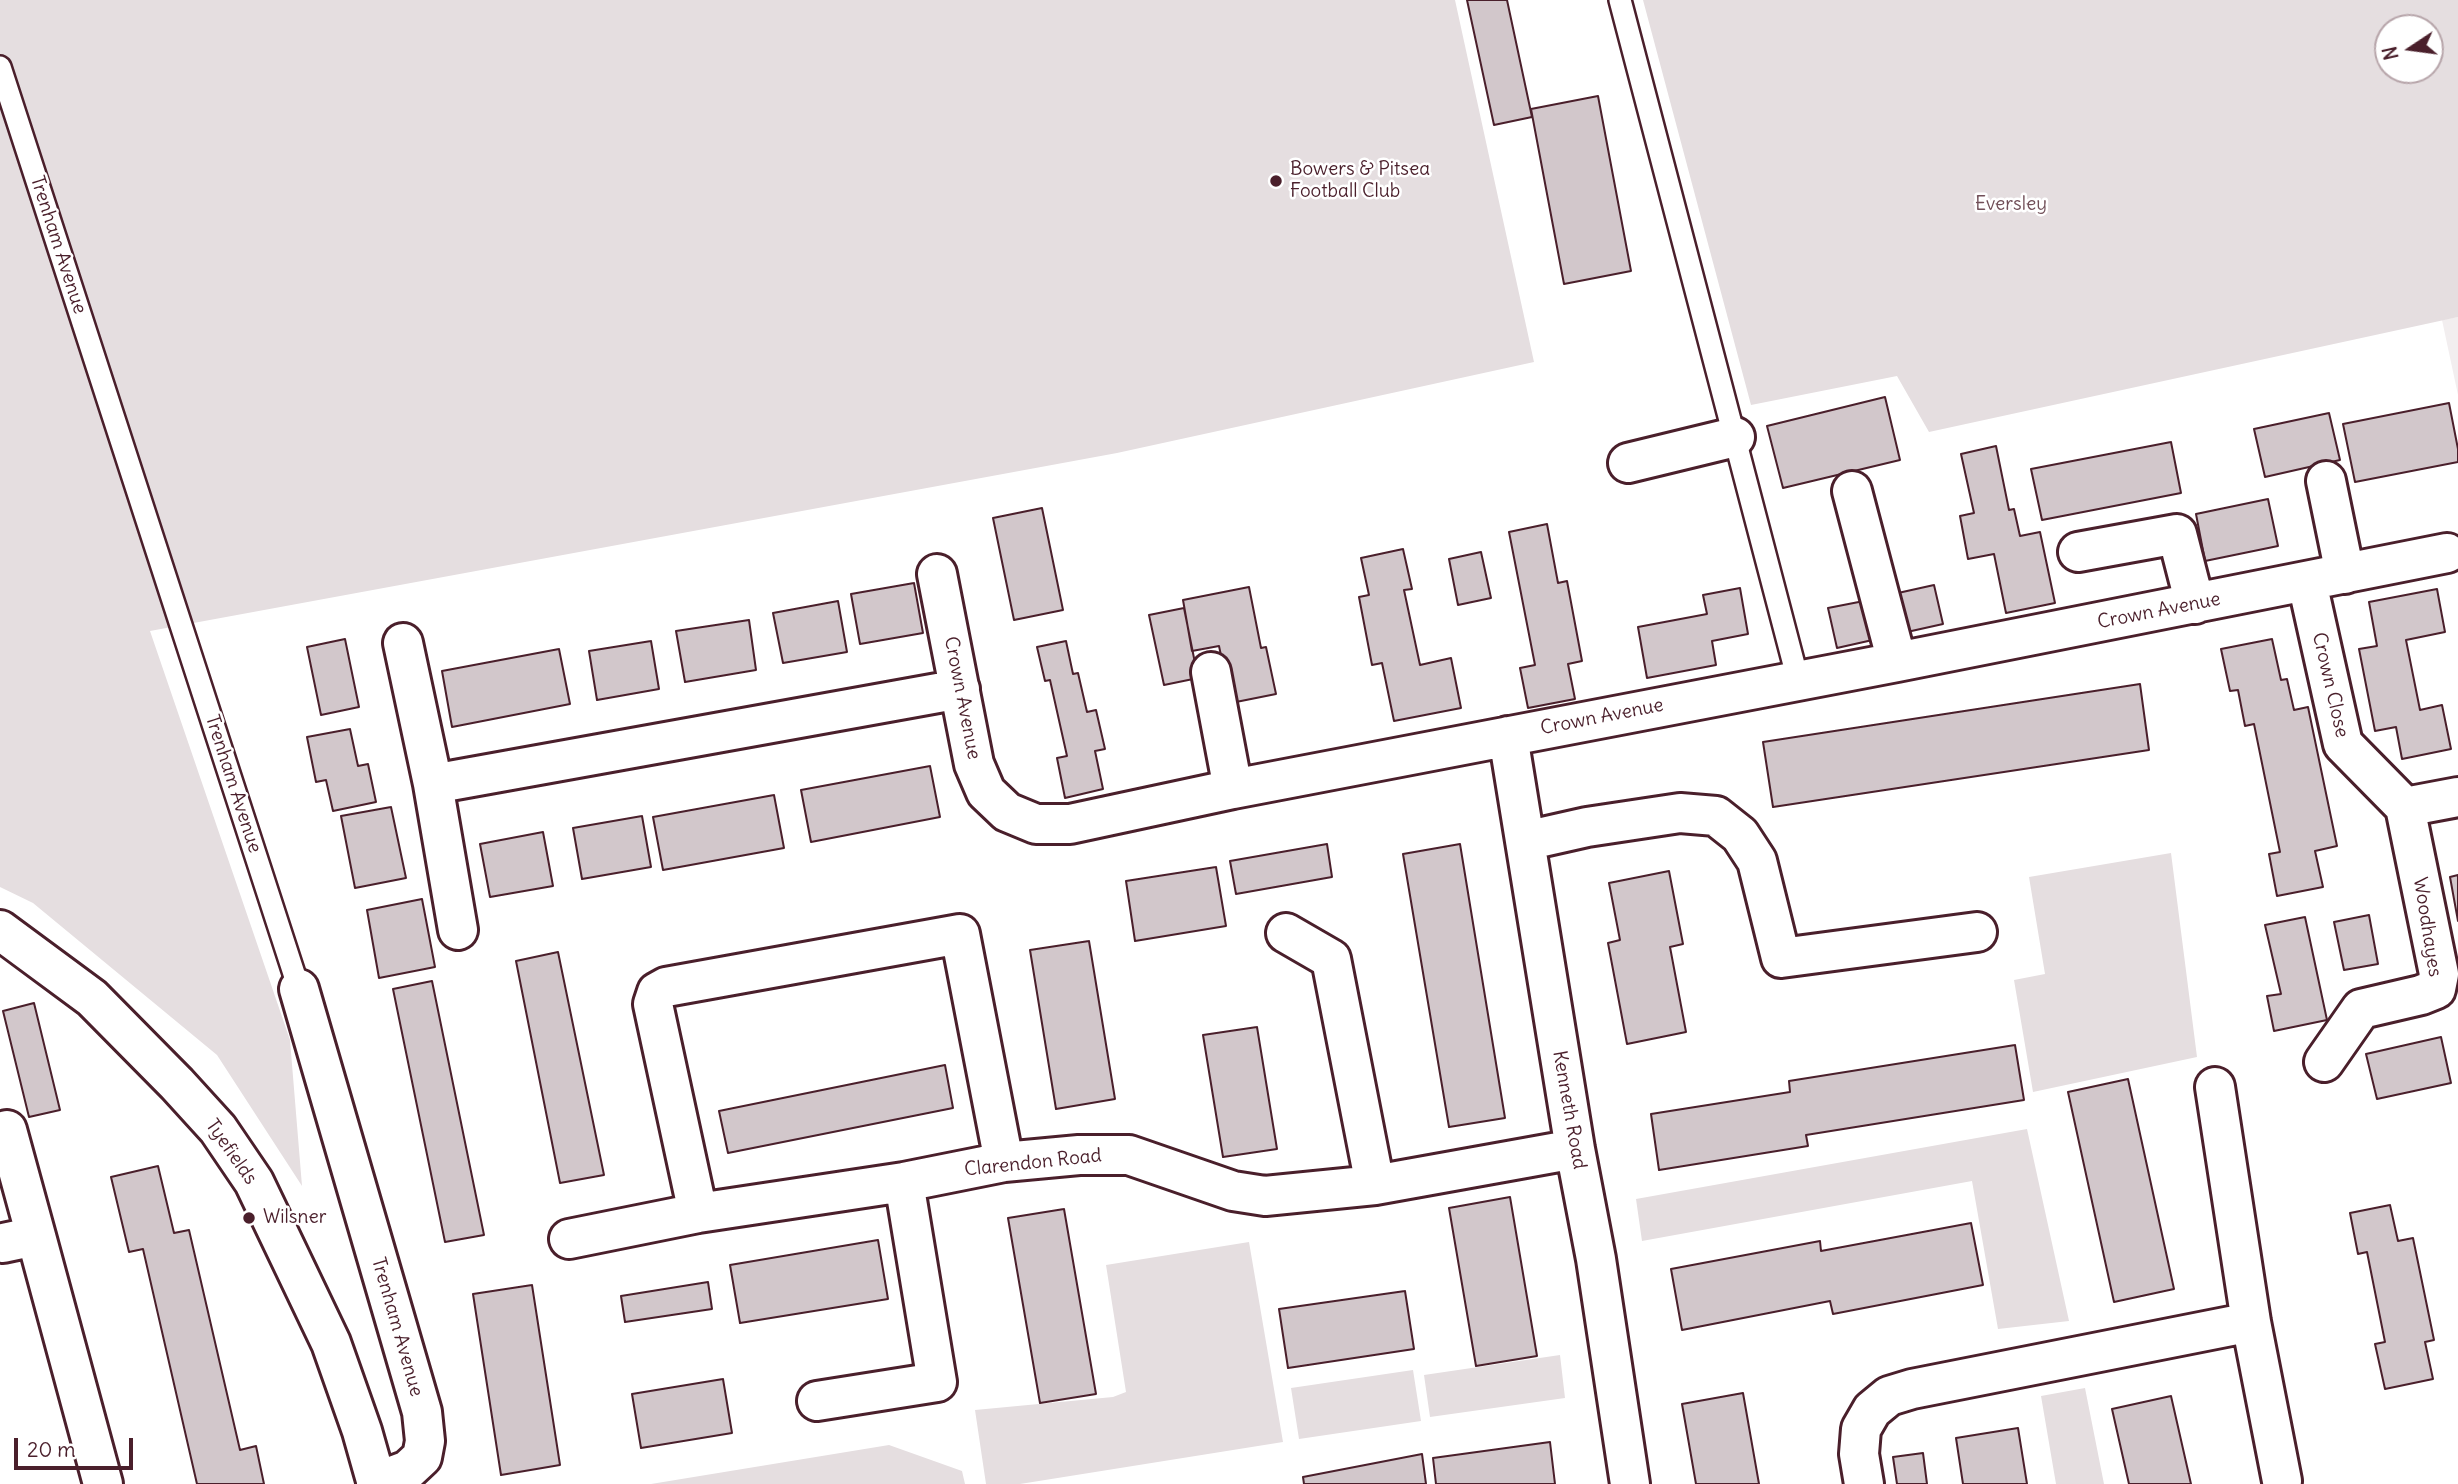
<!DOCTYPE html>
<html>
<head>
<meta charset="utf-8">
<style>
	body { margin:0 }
	#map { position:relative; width:2458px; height:1484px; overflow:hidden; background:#fff; font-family:Delius,sans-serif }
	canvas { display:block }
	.north { position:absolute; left:2374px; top:14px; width:70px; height:70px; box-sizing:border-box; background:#fff; border:2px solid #b7a5aa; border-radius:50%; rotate:257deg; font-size:19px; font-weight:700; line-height:28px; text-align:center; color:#4a1f2b }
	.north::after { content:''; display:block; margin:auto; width:24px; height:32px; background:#4a1f2b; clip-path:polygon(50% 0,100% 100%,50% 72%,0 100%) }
	.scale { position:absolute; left:14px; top:1438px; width:119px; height:32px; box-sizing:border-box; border:4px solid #4a1f2b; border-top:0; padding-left:9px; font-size:21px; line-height:24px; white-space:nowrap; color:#4a1f2b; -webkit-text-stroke:5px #fff; paint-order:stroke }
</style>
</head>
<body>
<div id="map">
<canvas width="2458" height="1484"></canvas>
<div class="north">N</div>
<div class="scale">20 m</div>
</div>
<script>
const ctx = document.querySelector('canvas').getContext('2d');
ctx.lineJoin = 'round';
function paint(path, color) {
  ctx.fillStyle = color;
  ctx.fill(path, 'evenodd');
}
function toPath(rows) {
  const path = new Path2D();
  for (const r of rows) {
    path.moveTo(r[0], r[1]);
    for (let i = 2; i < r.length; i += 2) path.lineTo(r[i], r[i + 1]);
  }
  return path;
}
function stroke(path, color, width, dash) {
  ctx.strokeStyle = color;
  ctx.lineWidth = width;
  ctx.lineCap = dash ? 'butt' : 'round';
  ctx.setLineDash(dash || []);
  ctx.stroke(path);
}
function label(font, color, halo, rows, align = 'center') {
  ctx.font = font + ' Delius,sans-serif';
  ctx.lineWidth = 5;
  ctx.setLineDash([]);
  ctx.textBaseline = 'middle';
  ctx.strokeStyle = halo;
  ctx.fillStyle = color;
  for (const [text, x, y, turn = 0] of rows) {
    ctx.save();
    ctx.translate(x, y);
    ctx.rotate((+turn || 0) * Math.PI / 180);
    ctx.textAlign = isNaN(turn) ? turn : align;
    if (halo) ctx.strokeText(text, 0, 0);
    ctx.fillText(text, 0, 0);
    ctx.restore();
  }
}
paint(toPath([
	[2458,317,2458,395,2442,320]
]), '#f2eeef');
paint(toPath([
	[0,0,1455,0,1534,362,1117,453,150,631,290,1040,302,1186,217,1055,33,903,0,887],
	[1643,0,2458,0,2458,317,1929,432,1897,376,1751,405],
	[2388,28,2430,28,2430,70,2388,70],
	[2171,853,2197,1057,2033,1092,2014,980,2045,974,2029,877],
	[2027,1129,2069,1321,1998,1329,1972,1181,1642,1241,1636,1199],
	[1249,1242,1283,1442,1020,1484,986,1484,975,1410,1113,1397,1126,1392,1106,1265],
	[1560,1355,1565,1398,1430,1417,1424,1375],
	[1413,1370,1421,1421,1299,1439,1291,1388],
	[2085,1388,2104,1484,2056,1484,2041,1396],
	[889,1445,962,1471,965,1484,651,1484]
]), '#e5dee0');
const building = toPath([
	[1467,0,1507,0,1532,117,1494,125,1467,0],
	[1598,96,1631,271,1564,284,1531,109,1598,96],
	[1885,397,1900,460,1783,488,1767,426,1885,397],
	[2449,403,2458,449,2458,462,2355,482,2343,424,2449,403],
	[2329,413,2340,460,2265,477,2254,429,2329,413],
	[2171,442,2181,493,2042,520,2031,469,2171,442],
	[1996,446,2009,510,2014,509,2020,536,2040,532,2055,603,2006,613,1994,554,1968,559,1960,516,1974,513,1961,454,1996,446],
	[2268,499,2278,546,2205,561,2196,514,2268,499],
	[1042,508,1063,610,1014,620,993,518,1042,508],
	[1547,524,1558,583,1567,581,1582,661,1568,664,1575,699,1528,708,1520,668,1535,665,1509,532,1547,524],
	[1403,549,1412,589,1404,590,1420,665,1451,658,1461,708,1394,721,1382,663,1372,665,1359,597,1369,595,1361,558,1403,549],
	[1481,552,1491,598,1458,605,1449,559,1481,552],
	[914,583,923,633,860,644,851,594,914,583],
	[1934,585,1943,624,1907,632,1898,593,1934,585],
	[1249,587,1261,648,1266,647,1276,694,1231,703,1219,646,1192,651,1183,600,1249,587],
	[1740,588,1748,634,1712,641,1716,665,1647,678,1638,627,1707,614,1703,595,1740,588],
	[2437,589,2445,632,2406,640,2420,710,2442,705,2451,749,2402,759,2396,727,2375,731,2359,649,2377,646,2369,602,2437,589],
	[1869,600,1877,639,1837,648,1828,608,1869,600],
	[838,601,847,652,783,663,773,613,838,601],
	[1184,608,1198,678,1164,685,1149,615,1184,608],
	[749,620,756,670,685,682,676,631,749,620],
	[345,639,359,707,321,715,307,647,345,639],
	[2272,639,2281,680,2287,679,2294,710,2308,707,2337,846,2315,851,2323,887,2277,896,2269,854,2280,852,2254,724,2245,726,2238,690,2230,691,2221,649,2272,639],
	[651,641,659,689,597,700,589,651,651,641],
	[1066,641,1073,674,1078,673,1087,712,1096,710,1105,749,1095,751,1103,789,1065,798,1057,758,1067,756,1050,680,1045,681,1037,647,1066,641],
	[559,649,570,704,452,727,442,671,559,649],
	[2140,684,2149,750,1773,807,1763,742,2140,684],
	[350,729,358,766,368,764,376,802,333,811,326,780,316,782,307,737,350,729],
	[930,766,940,817,811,842,801,790,930,766],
	[774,795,784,848,663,870,653,817,774,795],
	[391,807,406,878,355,888,341,816,391,807],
	[642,816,651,867,582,879,573,828,642,816],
	[543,832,553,886,490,897,480,844,543,832],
	[1327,844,1332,877,1236,894,1230,861,1327,844],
	[1460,844,1505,1118,1449,1127,1403,854,1460,844],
	[1216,867,1226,926,1135,941,1126,881,1216,867],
	[1669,871,1683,944,1670,947,1686,1032,1627,1044,1608,943,1620,940,1609,883,1669,871],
	[2458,875,2458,921,2450,877,2458,875],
	[422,899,435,967,379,978,367,910,422,899],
	[2369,915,2378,964,2344,970,2334,922,2369,915],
	[2305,917,2327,1020,2274,1031,2267,996,2281,994,2265,925,2305,917],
	[1089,941,1115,1099,1056,1109,1030,950,1089,941],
	[558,952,604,1175,560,1183,516,961,558,952],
	[432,981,484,1235,445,1242,393,989,432,981],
	[34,1003,60,1110,29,1117,3,1011,34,1003],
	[1257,1027,1277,1149,1223,1157,1203,1035,1257,1027],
	[2441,1037,2451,1083,2377,1099,2366,1054,2441,1037],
	[2015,1045,2024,1100,1806,1135,1808,1146,1659,1170,1651,1114,1790,1092,1789,1081,2015,1045],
	[945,1065,953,1108,728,1153,719,1111,945,1065],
	[2128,1079,2174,1289,2114,1302,2068,1092,2128,1079],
	[158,1166,174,1233,189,1230,240,1450,256,1446,264,1484,197,1484,143,1249,129,1252,111,1177,158,1166],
	[1510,1197,1537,1356,1476,1366,1449,1208,1510,1197],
	[2390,1205,2398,1241,2413,1238,2434,1340,2425,1342,2433,1379,2385,1389,2375,1344,2385,1342,2367,1252,2358,1254,2350,1213,2390,1205],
	[1064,1209,1096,1394,1040,1403,1008,1218,1064,1209],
	[1971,1223,1983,1285,1833,1314,1830,1301,1682,1330,1671,1269,1820,1241,1821,1251,1971,1223],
	[878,1240,888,1299,740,1323,730,1265,878,1240],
	[708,1282,712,1309,625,1322,621,1296,708,1282],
	[532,1285,560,1465,501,1475,473,1294,532,1285],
	[1405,1291,1414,1349,1288,1368,1279,1309,1405,1291],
	[723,1379,732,1433,641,1448,632,1394,723,1379],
	[1743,1393,1759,1484,1696,1484,1682,1404,1743,1393],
	[2171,1396,2191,1484,2129,1484,2112,1409,2171,1396],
	[2018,1428,2027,1484,1963,1484,1956,1438,2018,1428],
	[1550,1442,1555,1484,1436,1484,1433,1458,1550,1442],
	[1923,1453,1927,1484,1897,1484,1893,1457,1923,1453],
	[1422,1454,1426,1484,1304,1484,1303,1477,1422,1454]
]);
paint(building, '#d2c7cb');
stroke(building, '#4a1f2b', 2);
const service = toPath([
	[1620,0,1798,680],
	[0,67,299,989]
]);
const minor = toPath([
	[1628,463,1735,437],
	[2326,481,2345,574],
	[1852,491,1897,662],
	[2078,552,2177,534,2195,604],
	[937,574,974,764,986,792,1007,812,1036,824,1070,824,1233,789,1897,662,2447,553],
	[2307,582,2343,744,2405,807],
	[403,643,433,784,458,930],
	[1211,672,1233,789],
	[1508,736,1575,1149,1596,1259,1630,1484],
	[433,784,960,689],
	[2405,807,2458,797],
	[1525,841,1587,827,1680,813,1716,816,1740,835,1757,861,1781,958,1977,932],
	[1286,933,1331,959,1375,1185],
	[299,989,422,1412,425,1441,422,1457,408,1470,376,1482],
	[2324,1062,2361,1009,2421,995,2436,989,2439,974,2405,807],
	[2215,1087,2251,1322,2282,1481],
	[698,1213,653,1004,657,992,666,987,960,934,1004,1162],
	[36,1236,103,1484],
	[569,1239,698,1213,904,1182,1004,1162,1079,1155,1129,1155,1233,1191,1265,1196,1375,1185,1575,1149],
	[3,1243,36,1236,7,1130],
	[817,1401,937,1382,904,1182],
	[1864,1484,1859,1454,1861,1429,1872,1410,1889,1396,1912,1389,2251,1322]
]);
const tertiary = toPath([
	[0,930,92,998,177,1084,218,1129,254,1182,331,1343,362,1431,377,1484]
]);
stroke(service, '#4a1f2b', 26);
stroke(minor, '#4a1f2b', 44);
stroke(tertiary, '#4a1f2b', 44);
stroke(service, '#fff', 21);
stroke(minor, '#fff', 38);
stroke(tertiary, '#fff', 38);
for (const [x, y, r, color] of [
	[1276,181,7,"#4a1f2b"],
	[249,1218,7,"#4a1f2b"]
]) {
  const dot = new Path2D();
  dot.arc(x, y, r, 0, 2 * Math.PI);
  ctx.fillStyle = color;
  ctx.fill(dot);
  stroke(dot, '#fff', 2.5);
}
label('19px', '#4a1f2b', '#fff', [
	["Bowers & Pitsea",1290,170],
	["Football Club",1290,192],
	["Wilsner",263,1218]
], 'left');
label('19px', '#714f58', '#fff', [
	["Eversley",2011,205]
]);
label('19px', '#4a1f2b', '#fff', [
	["Trenham Avenue",58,245,72],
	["Crown Avenue",2159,611,-11],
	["Crown Close",2330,685,77],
	["Crown Avenue",962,698,79],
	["Crown Avenue",1602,717,-11],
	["Trenham Avenue",233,784,72],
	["Woodhayes",2427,927,81],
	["Kenneth Road",1569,1110,80],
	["Tyefields",231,1152,55],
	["Clarendon Road",1033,1163,-6],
	["Trenham Avenue",397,1327,74]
]);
</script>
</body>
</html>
